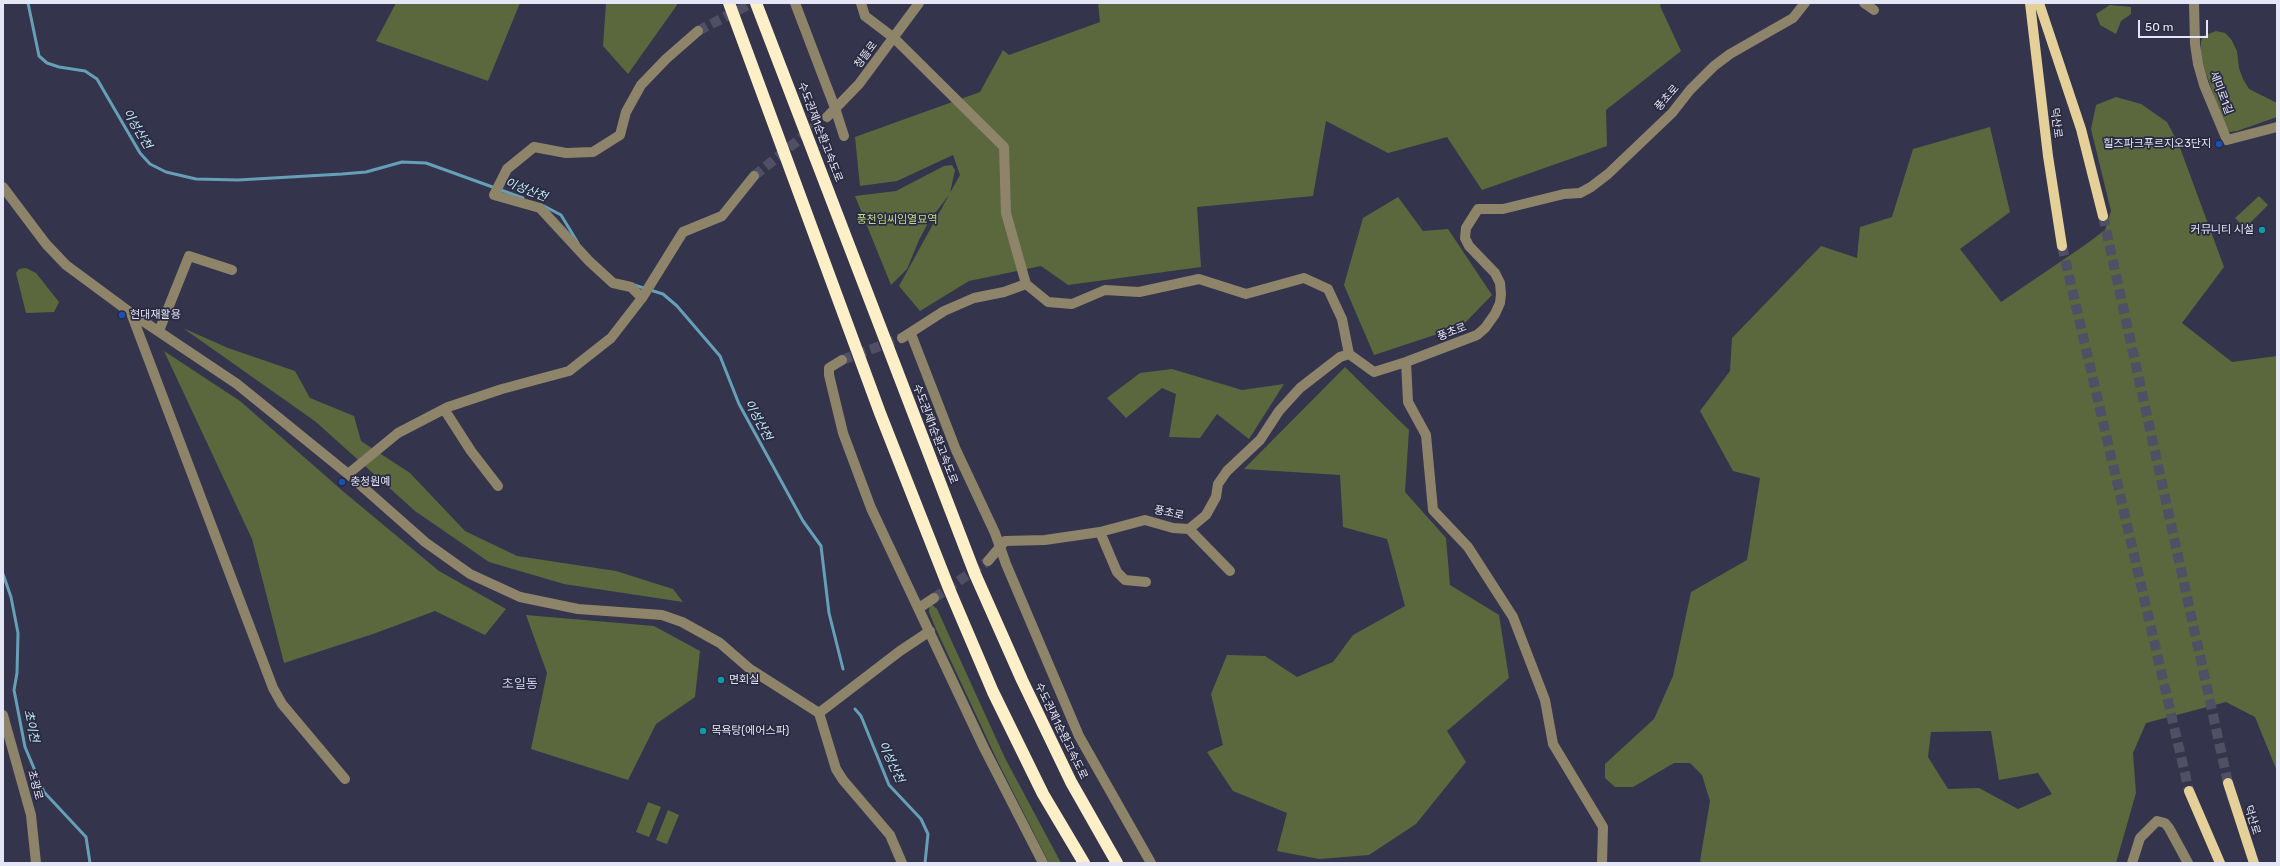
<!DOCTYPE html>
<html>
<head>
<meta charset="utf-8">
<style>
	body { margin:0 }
	#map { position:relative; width:2280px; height:866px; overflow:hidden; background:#34344c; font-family:Rubik,sans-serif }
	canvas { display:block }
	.frame { position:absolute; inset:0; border:4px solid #e5e6f5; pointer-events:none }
	.scale { position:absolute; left:2138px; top:20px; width:70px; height:18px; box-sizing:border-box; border:2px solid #e5e6f5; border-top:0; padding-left:5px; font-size:12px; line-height:14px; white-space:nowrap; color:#e5e6f5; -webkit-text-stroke:3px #2a2a41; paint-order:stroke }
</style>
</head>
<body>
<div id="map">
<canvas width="2280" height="866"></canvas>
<div class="frame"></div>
<div class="scale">50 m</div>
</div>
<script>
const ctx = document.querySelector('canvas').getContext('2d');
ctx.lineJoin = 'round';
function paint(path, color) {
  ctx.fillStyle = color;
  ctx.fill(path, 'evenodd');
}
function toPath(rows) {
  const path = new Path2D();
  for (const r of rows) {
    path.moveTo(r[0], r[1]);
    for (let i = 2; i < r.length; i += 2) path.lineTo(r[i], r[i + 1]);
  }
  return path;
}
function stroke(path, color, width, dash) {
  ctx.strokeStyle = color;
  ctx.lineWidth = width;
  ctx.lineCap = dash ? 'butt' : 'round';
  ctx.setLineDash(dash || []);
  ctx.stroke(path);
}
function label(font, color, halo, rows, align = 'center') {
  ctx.font = font + ' Rubik,"Noto Sans KR",sans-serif';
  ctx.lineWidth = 3.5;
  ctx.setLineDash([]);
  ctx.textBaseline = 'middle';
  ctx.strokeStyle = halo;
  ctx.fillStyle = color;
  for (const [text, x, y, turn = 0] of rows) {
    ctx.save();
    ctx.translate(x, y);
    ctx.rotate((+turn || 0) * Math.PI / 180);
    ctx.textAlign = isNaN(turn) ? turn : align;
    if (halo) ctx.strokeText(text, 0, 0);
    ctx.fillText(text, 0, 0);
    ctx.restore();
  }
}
paint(toPath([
	[396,3,520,3,488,81,376,41],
	[606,3,676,3,677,5,628,74,603,46],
	[1098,3,1662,3,1660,6,1681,51,1606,110,1607,146,1482,190,1447,137,1388,153,1326,121,1313,196,1197,207,1201,267,1068,285,1041,266,969,281,920,311,899,286,949,195,929,221,919,240,907,269,891,285,855,196,896,191,944,166,952,165,955,170,950,193,960,175,953,155,897,181,860,186,855,137,980,92,1003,50,1009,55,1100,22],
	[2110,5,2131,7,2131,14,2121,21,2116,34,2100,25,2096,14],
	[2216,31,2225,33,2231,39,2237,51,2239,68,2243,79,2249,89,2277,103,2277,117,2237,131,2230,132,2224,126,2201,58,2201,42,2203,36],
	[2116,97,2141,104,2167,122,2179,145,2224,267,2182,323,2232,362,2277,356,2277,771,2255,717,2226,702,2146,723,2133,753,2136,793,2116,863,1703,863,1700,861,1710,801,1702,775,1690,763,1674,763,1633,787,1615,787,1605,778,1605,764,1654,719,1673,676,1691,592,1747,560,1760,478,1733,471,1700,411,1730,371,1732,338,1821,246,1857,258,1860,227,1892,217,1913,149,1990,127,2010,212,1960,249,2001,302,2085,245,2105,230,2111,211,2091,129,2096,105],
	[1991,731,1999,780,2038,773,2052,794,2018,809,1979,788,1948,789,1928,757,1931,732],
	[2259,196,2268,205,2245,228,2235,218],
	[1398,197,1423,231,1448,229,1492,295,1462,326,1374,355,1344,285,1363,218],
	[26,268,36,273,59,302,54,312,26,313,16,273,19,269],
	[183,328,228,348,295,371,310,398,354,416,361,441,410,473,465,531,517,556,616,571,673,589,683,602,564,584,489,562,415,511,316,422],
	[164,351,240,401,345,493,439,571,506,609,485,635,435,611,373,634,284,663,252,539],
	[1345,367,1409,430,1405,492,1446,538,1450,585,1499,615,1509,678,1447,731,1466,762,1416,824,1369,855,1319,859,1277,851,1287,813,1233,791,1207,752,1223,745,1211,694,1227,655,1265,656,1297,677,1333,662,1353,635,1405,606,1387,539,1343,527,1340,475,1244,469],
	[1172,369,1242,390,1284,384,1249,439,1217,414,1200,438,1169,437,1176,394,1162,388,1126,418,1107,398,1140,373],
	[930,603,937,609,1005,758,1061,863,1049,863,998,762,936,629,929,612],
	[526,615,654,626,700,651,695,697,656,724,628,780,531,749,547,673],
	[648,802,661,807,649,837,636,832],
	[668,810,679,815,667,844,656,840]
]), '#5b683d');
stroke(toPath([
	[28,3,39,56,47,63,59,67,85,71,97,79,140,153,150,164,166,172,196,179,238,180,342,174,366,172,402,162,426,163,523,198],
	[544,206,561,215,578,243],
	[634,285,663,294,677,306,720,356,739,404,803,521,821,546,829,613,843,669],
	[3,574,11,597,18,633,17,673,14,690,25,747,44,792,86,837,90,863],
	[855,709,861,716,889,785,921,819,928,834,925,863]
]), '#659fb8', 3);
stroke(toPath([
	[698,31,752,3],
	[754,176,827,117],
	[842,360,902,338],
	[934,598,988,561]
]), '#4f4f65', 10, [10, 5]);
stroke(toPath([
	[2103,216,2228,783],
	[2062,246,2189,791]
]), '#4f4f65', 10, [10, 5]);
stroke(toPath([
	[795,3,835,108,844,136],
	[861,3,865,16,894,38,1004,147,1006,213,1026,284,1048,302,1072,304,1105,290,1139,292,1199,279,1246,294,1304,278,1328,289,1342,319,1349,354],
	[1864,3,1874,10],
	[2194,3,2195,44,2198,64,2204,85,2227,140,2277,127],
	[827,117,859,84,919,3],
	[3,187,46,244,66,265,131,313,237,384,348,474,425,542,470,574,520,597,578,609,662,615,682,622,720,643,750,669,819,713,836,769,843,780,890,835,902,863],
	[642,298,631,287,613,283,589,261,540,208,494,195,507,169,534,147,566,153,593,152,620,135,626,112,641,85,666,59,698,31],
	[131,313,273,688,282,704,345,779],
	[159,331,189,256,232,270],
	[911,334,956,450,995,533,1006,564,1079,736,1151,863],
	[902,338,944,311,974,298,1004,292,1026,284],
	[842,360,829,368,829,375,843,433,871,508,984,748,1043,863],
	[1406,362,1408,402,1426,435,1433,510,1468,547,1513,617,1545,700,1553,744,1603,827,1602,863],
	[444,409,471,451,498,486],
	[348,474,398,433,448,407,502,389,569,371,611,338,642,298,683,232,722,216,754,176],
	[1189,529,1230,571],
	[1100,532,1117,572,1125,580,1146,582],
	[988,561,1005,541,1045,540,1100,532,1145,520,1173,528,1189,529,1206,515,1216,497,1218,484,1227,471,1260,440,1279,411,1300,388,1340,357,1349,354,1374,372,1406,362,1477,335,1485,328,1495,314,1500,303,1501,294,1500,283,1495,273,1469,246,1465,238,1466,228,1478,209,1503,209,1564,194,1580,193,1591,187,1608,174,1672,113,1690,90,1714,66,1730,54,1793,18,1805,3],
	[919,608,934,598],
	[819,713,900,651,930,631],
	[3,715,31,815,36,863],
	[2132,863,2140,838,2157,821,2165,823,2169,828,2188,863]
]), '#8d8469', 10);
stroke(toPath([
	[2030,3,2048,156,2062,246],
	[2039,3,2081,129,2103,216],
	[2228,783,2254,863],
	[2189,791,2220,863]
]), '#e4d098', 10);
stroke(toPath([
	[729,3,880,413,950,591,993,692,1043,794,1084,863],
	[756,3,975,574,1022,680,1071,782,1117,863]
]), '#fdefc8', 12);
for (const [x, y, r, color] of [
	[2219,144,4,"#1a4fb4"],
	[2262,230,4,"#0f9aa8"],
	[122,315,4,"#1a4fb4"],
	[342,482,4,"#1a4fb4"],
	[721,680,4,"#0f9aa8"],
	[703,731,4,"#0f9aa8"]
]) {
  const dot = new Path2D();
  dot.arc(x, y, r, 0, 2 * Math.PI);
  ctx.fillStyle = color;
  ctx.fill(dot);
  stroke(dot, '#2a2a41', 1.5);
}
label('11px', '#e5e6f5', '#2a2a41', [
	["청뜰로",866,55,-53],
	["세미로1길",2221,93,69],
	["풍초로",1667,98,-49],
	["덕산로",2056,123,83],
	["수도권제1순환고속도로",820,132,69],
	["풍초로",1452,332,-21],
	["수도권제1순환고속도로",935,434,69],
	["풍초로",1169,513,12],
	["수도권제1순환고속도로",1061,731,64],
	["초광로",35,785,75],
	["덕산로",2252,820,73]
]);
label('11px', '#e5e6f5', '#2a2a41', [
	["힐즈파크푸르지오3단지",2211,144,"right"],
	["커뮤니티 시설",2254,230,"right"],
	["현대재활용",130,315],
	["충청원예",350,482],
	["면회실",729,680],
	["목욕탕(에어스파)",711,731]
], 'left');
label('11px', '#c1dd83', '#2a2a41', [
	["풍천임씨임열묘역",897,220]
]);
label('italic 12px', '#c1eafb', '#2a2a41', [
	["이성산천",137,129,59],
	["이성산천",526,190,21],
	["이성산천",758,420,62],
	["초이천",31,726,78],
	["이성산천",891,762,65]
]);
label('13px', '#ccceec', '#2a2a41', [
	["초일동",520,684]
]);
</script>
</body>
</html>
